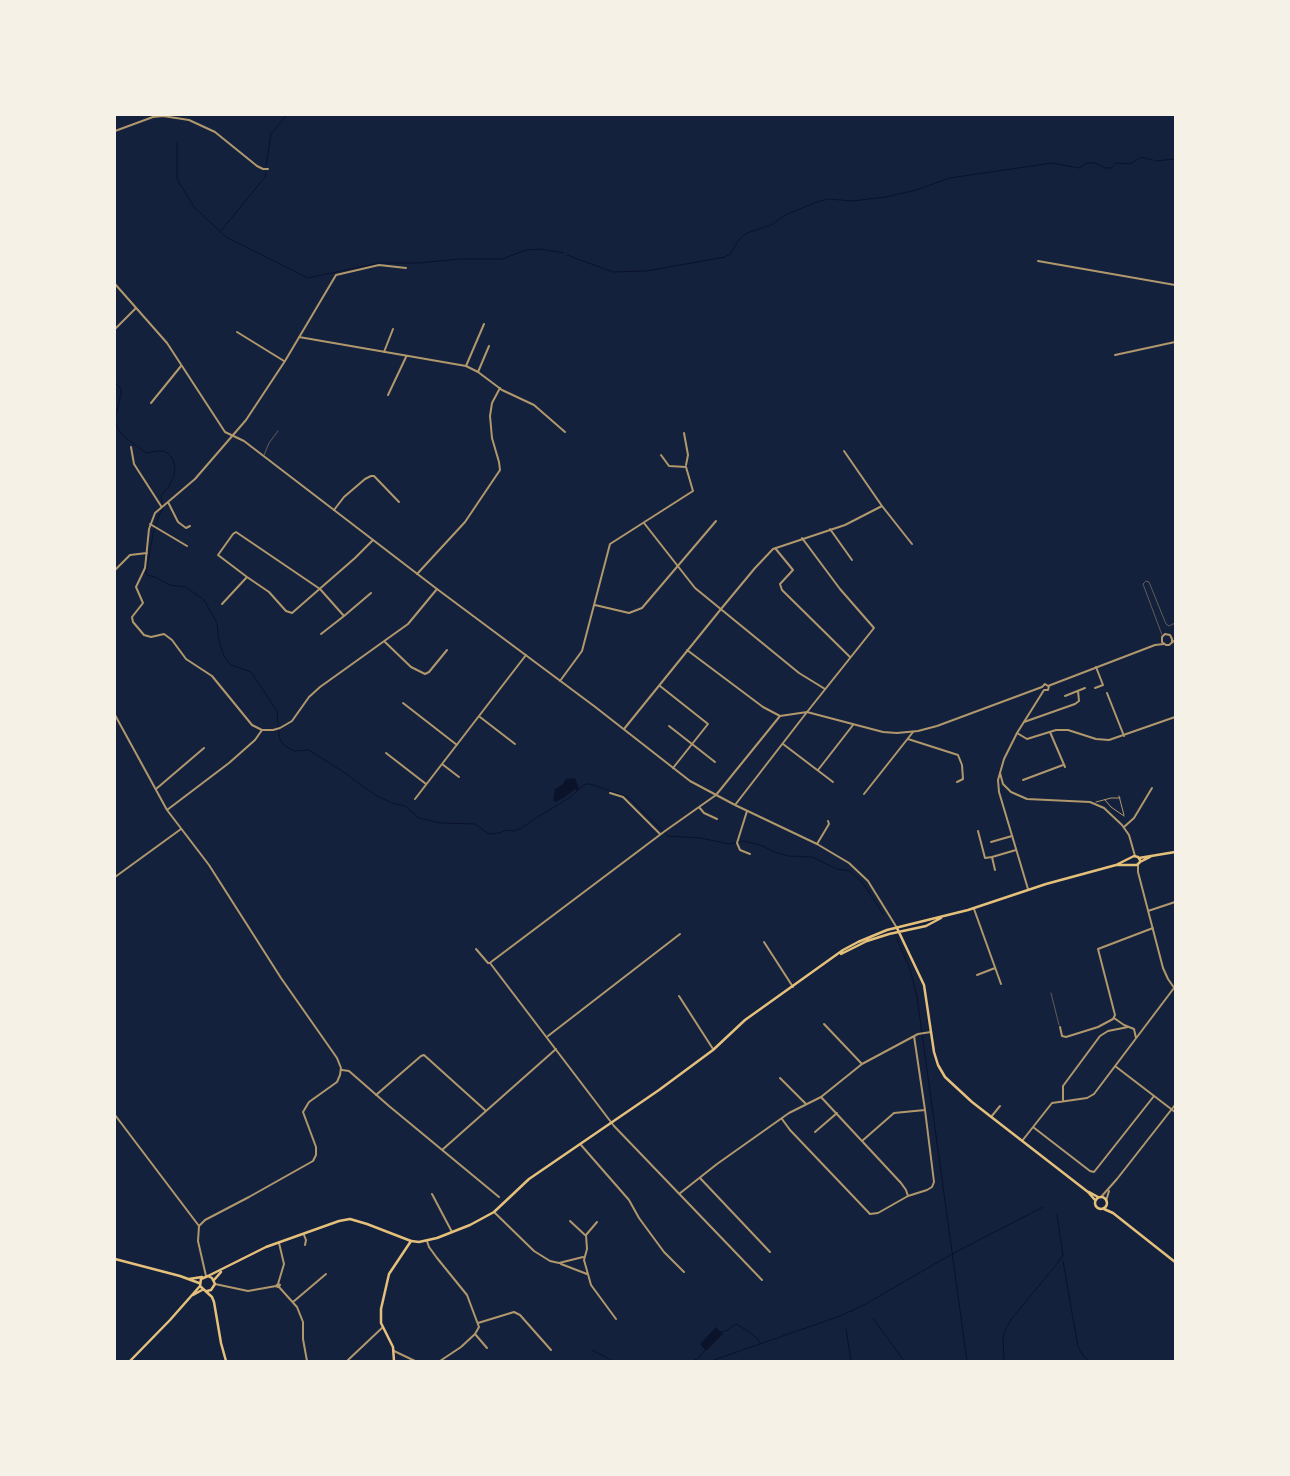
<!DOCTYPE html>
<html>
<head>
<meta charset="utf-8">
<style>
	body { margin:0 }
	#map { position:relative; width:1290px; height:1476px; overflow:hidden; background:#14213d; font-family:Bitter,serif }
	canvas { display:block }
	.frame { position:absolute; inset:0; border:116px solid #f6f1e7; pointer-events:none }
</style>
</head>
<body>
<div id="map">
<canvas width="1290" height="1476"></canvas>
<div class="frame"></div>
</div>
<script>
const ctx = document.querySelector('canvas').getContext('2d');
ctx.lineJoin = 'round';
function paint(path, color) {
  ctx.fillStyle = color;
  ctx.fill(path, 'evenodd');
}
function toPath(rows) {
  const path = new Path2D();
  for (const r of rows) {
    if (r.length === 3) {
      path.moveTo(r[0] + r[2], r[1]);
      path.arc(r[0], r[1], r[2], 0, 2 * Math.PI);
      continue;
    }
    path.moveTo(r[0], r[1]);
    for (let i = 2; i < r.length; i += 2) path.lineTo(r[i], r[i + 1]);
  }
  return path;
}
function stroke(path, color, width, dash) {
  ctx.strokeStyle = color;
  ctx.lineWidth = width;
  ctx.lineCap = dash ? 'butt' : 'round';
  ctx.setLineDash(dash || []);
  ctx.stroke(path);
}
paint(toPath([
	[574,778,576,780,579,789,577,791,575,789,565,797,556,802,553,800,555,789,562,785,566,779],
	[716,1327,723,1334,706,1351,700,1344]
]), '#0b132b');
stroke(toPath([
	[177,142,177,179,194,207,226,237,308,278,379,263,419,263,460,259,502,259,526,250,540,249,564,253],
	[1155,161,1175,159],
	[266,166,271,134,287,115],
	[220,232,265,177,266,172],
	[567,255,613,272,646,271,725,257,731,253,739,239,747,233,771,225,785,215,820,201,829,199,852,201,886,197,916,190,950,178,1052,163,1079,168,1087,163,1095,163,1105,168,1111,168,1116,163,1130,164,1141,157,1153,160],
	[115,382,121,389,121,394,115,419,117,427,122,435,146,453,157,451,164,451,169,454,173,460,175,468,174,476,169,486,161,496,163,508,158,518,153,534,146,573,147,575,155,577,170,585,186,587,204,600,217,623,219,642,224,656,231,665,251,672,277,711,279,736,281,742,287,747,294,751,309,750,348,775,354,780,377,796,392,803,405,806,419,818,440,823,475,824,489,834,499,833,506,830,513,831,520,829,536,818,569,798,585,784,590,784,628,797,668,836,701,838,729,844,744,841,763,846,774,852,788,856,812,857,837,869,850,871,863,883,883,914],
	[897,939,910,969,917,997,967,1361],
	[1057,1214,1063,1256],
	[1063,1261,1078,1347,1084,1357,1089,1361],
	[873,1318,904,1361],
	[846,1329,851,1361],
	[721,1332,728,1330,734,1325,737,1324,756,1337,761,1344],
	[592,1350,613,1361],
	[693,1361,698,1358,705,1350],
	[711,1361,840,1316,864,1305,952,1254,1043,1207],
	[1004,1361,1003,1338,1006,1328,1013,1317,1056,1265,1063,1255]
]), '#0b132b', 1);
stroke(toPath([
	[264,455,269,443,278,431],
	[1162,635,1143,584,1146,581,1149,582,1166,624,1169,626,1175,623],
	[1051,993,1059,1025]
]), '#b1986c', 0.5);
stroke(toPath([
	[1119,796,1124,815],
	[1105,800,1111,807,1124,816],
	[1096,802,1111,798,1120,798]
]), '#b1986c', 1);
stroke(toPath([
	[115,131,153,117,163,116,189,120,215,132,257,166,263,169,268,169],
	[1038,261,1175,285],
	[406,268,379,265,336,275,285,361,246,420,195,479,155,513,149,529,145,568,136,587,143,603,132,617,133,622,144,635,151,637,164,634,172,640,186,659,212,676,252,725,262,730,273,730,280,728,292,721,309,697,320,687,408,624,437,589],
	[115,329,136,308],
	[237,332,284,361],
	[299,337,466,366,478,372,502,390,534,405,565,432],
	[384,352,393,329],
	[1115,355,1175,342],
	[466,366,484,324],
	[478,372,489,346],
	[388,395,406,357],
	[151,403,181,366],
	[684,433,688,455,686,465],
	[131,447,134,464,161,506],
	[844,451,882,506,912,544],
	[168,502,178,522,186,528,190,526],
	[334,510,344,497,365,479,371,476,374,476,399,502],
	[644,523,695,588,799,673,825,689],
	[150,524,187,546],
	[830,529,852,560],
	[802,538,840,589,874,628,807,712],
	[775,548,793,570,780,584,782,590,850,657],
	[115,570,130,555,147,553],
	[417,574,465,522,500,470,499,462,492,438,490,416,492,403,500,388],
	[247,577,218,555,233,534,236,532,320,589,344,616,321,634],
	[222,604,247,577,269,592,286,611,292,613,355,558,373,540],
	[595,605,629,613,642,608,716,521],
	[344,616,371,593],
	[385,642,411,667,425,674,429,672,447,650],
	[687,650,763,707,780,716],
	[560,681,582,651,610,544,693,491,686,467,669,466,661,455],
	[660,686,708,724,673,768],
	[1095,688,1103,685,1096,667],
	[1107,693,1124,736],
	[1065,696,1085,688],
	[403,703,457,745],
	[115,715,167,810,209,865,281,978,337,1058,341,1068,340,1075,337,1082,309,1102,303,1112,316,1147,316,1155,313,1161,249,1197,205,1220,199,1226,198,1241,206,1276],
	[480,717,515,744],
	[1024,722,1075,704,1079,701,1078,691],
	[669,726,715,762],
	[624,729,721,609,755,568,773,549,845,525,882,506],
	[1050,732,1065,767],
	[1017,733,1027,739,1056,730,1068,730,1096,739,1109,740,1175,717],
	[908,739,958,755,962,765,963,779,957,782],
	[783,744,833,782],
	[386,753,426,784],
	[442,764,459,777],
	[818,770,853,725],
	[1000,773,998,780,999,792,1028,889],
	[1023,780,1063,765],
	[156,789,204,748],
	[610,793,623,797,660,834],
	[864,794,913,732],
	[415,799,526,655],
	[699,807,704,813,717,819],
	[167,810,229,763,255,740,262,730],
	[747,811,737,843,740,850,750,854],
	[1124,827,1134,818,1152,788],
	[978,831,985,858,992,857,995,870],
	[991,842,1012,836],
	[817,844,829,824,828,821],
	[992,857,1016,850],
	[1138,865,1138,872,1163,968,1168,979,1175,989],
	[115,877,181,829],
	[974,909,1001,984],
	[1148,911,1175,902],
	[764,942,793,987],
	[476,949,488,963,490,963,614,1126,762,1280],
	[491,962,665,831,716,795],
	[977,975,995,968],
	[679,996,713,1049],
	[1114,1018,1124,1025,1134,1029,1136,1038],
	[824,1024,862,1064],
	[1060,1027,1062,1036,1066,1037,1098,1027,1113,1019,1115,1015,1098,949,1153,928],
	[548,1036,680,934],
	[1115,1066,1175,1112],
	[342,1070,349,1071,389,1106,499,1197],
	[780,1078,806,1104],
	[376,1095,421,1056,424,1055,485,1110],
	[1063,1100,1063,1086,1100,1036,1108,1031,1128,1027],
	[115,1115,199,1226],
	[991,1117,1000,1106],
	[782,1119,790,1130,870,1214,878,1213,908,1196,906,1190,901,1183,821,1097],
	[1033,1127,1090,1171,1094,1172,1154,1096],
	[815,1132,837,1113],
	[862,1141,894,1113,925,1110],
	[1022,1141,1052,1103,1087,1098,1094,1094,1174,988],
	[581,1145,629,1200,639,1218,664,1252,684,1272],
	[442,1150,556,1049],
	[700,1178,770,1252],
	[432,1194,452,1232],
	[679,1194,717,1164,789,1113,821,1097,862,1064,918,1034,931,1032],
	[908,1196,927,1190,932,1187,934,1182,925,1110,914,1036],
	[1175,1200,1175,1210],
	[494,1212,534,1251,550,1261,559,1263,583,1257],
	[570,1221,585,1235],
	[597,1222,586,1235,587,1249,584,1260,591,1285,616,1319],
	[304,1235,306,1240,305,1245],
	[427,1241,429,1247,437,1258,467,1295,479,1327,475,1334,461,1347,440,1361],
	[561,1264,587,1274],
	[215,1284,248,1291,276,1286],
	[278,1284,284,1264,279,1243],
	[278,1284,280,1285,278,1287,276,1286,278,1284],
	[279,1287,297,1307,303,1322,303,1339,307,1361],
	[293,1302,326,1274],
	[478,1323,514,1312,520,1315,551,1350],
	[475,1334,487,1348],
	[394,1351,415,1361],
	[347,1361,383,1327]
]), '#b1986c', 2);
stroke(toPath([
	[115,284,167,343,225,432,244,441,437,589,594,706,690,781,735,805,817,844,849,863,868,881,897,928],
	[1172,642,1172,639,1170,635,1165,634,1162,637,1162,642,1166,645,1169,645,1175,640],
	[1049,686,1048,690,1044,690,1017,733,1004,759,1000,773,1003,784,1011,792,1027,799,1090,802,1104,808,1122,825,1129,835,1135,856],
	[716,795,780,716,807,712,883,732,897,733,918,731,937,726,1042,687,1045,684,1048,686,1155,645,1164,644],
	[735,805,807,712],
	[1101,1197,1117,1179,1175,1105],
	[1106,1201,1109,1191]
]), '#b1986c', 2);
stroke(toPath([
	[1139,858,1175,852],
	[1116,865,1134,856,1138,857,1140,860],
	[897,928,924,985,934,1052,938,1065,945,1077,972,1102,1088,1192,1095,1200],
	[841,954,867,941,889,934,926,926,941,918],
	[1089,1192,1098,1197],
	[1101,1203,6],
	[1104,1209,1113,1213,1175,1262],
	[411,1241,419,1242,437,1238,470,1225,494,1212,529,1179,659,1090,713,1050,745,1020,843,950,858,942,887,930,968,910,1046,884,1116,865,1137,865,1140,862,1150,857]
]), '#e5c07b', 2.5);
stroke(toPath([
	[115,1259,180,1276,199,1283],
	[208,1276,266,1247,339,1221,350,1219,367,1224,411,1241,389,1274,381,1309,381,1323,393,1347,394,1361],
	[189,1279,202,1277],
	[214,1280,221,1272],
	[207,1291,211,1290,215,1284,212,1278,208,1276,201,1279,200,1286,212,1297,214,1302,221,1343,226,1361],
	[193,1295,202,1290],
	[130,1361,170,1320,200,1286]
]), '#e5c07b', 2.5);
</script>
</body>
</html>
